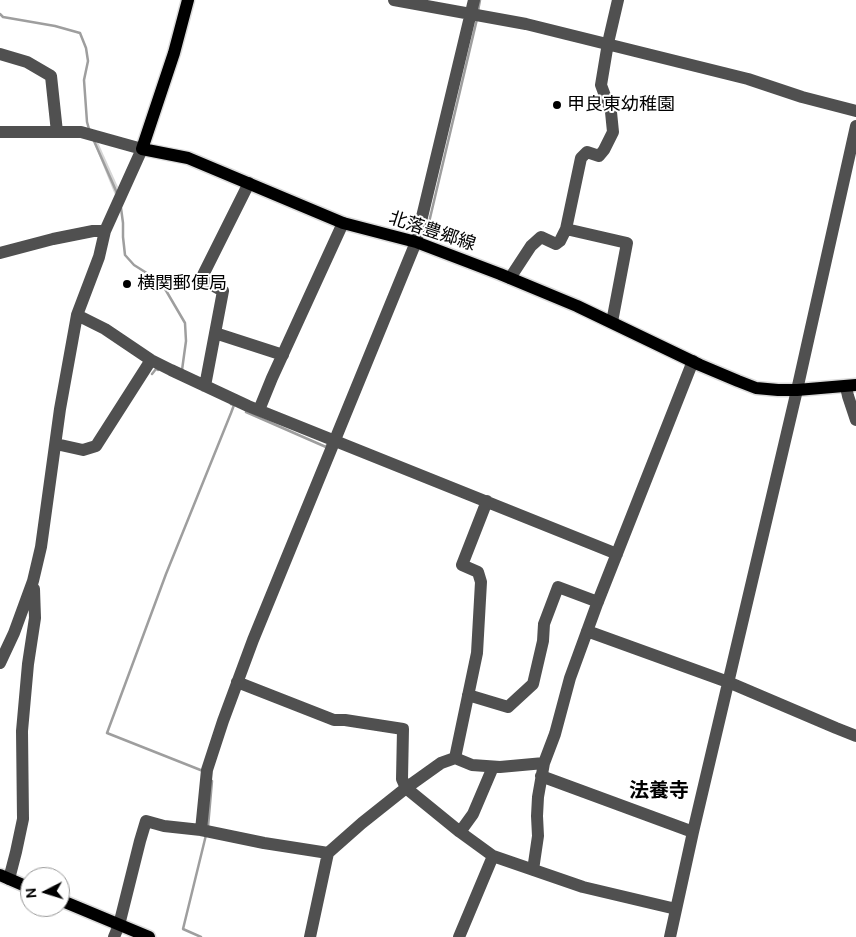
<!DOCTYPE html>
<html>
<head>
<meta charset="utf-8">
<style>
	body { margin:0 }
	#map { position:relative; width:856px; height:937px; overflow:hidden; background:#fff; font-family:"DM Sans",sans-serif }
	canvas { display:block }
	.north { position:absolute; left:20px; top:867px; width:50px; height:50px; box-sizing:border-box; background:#fff; border:1px solid #999; border-radius:50%; rotate:265deg; font-size:14px; font-weight:700; line-height:20px; text-align:center; color:#000 }
	.north::after { content:''; display:block; margin:auto; width:18px; height:22px; background:#000; clip-path:polygon(50% 0,100% 100%,50% 72%,0 100%) }
</style>
</head>
<body>
<div id="map">
<canvas width="856" height="937"></canvas>
<div class="north">N</div>
</div>
<script>
const ctx = document.querySelector('canvas').getContext('2d');
ctx.lineJoin = 'round';
function paint(path, color) {
  ctx.fillStyle = color;
  ctx.fill(path, 'evenodd');
}
function toPath(rows) {
  const path = new Path2D();
  for (const r of rows) {
    path.moveTo(r[0], r[1]);
    for (let i = 2; i < r.length; i += 2) path.lineTo(r[i], r[i + 1]);
  }
  return path;
}
function stroke(path, color, width, dash) {
  ctx.strokeStyle = color;
  ctx.lineWidth = width;
  ctx.lineCap = dash ? 'butt' : 'round';
  ctx.setLineDash(dash || []);
  ctx.stroke(path);
}
function label(font, color, halo, rows, align = 'center') {
  ctx.font = font + ' "DM Sans","Noto Sans JP",sans-serif';
  ctx.lineWidth = 4;
  ctx.setLineDash([]);
  ctx.textBaseline = 'middle';
  ctx.strokeStyle = halo;
  ctx.fillStyle = color;
  for (const [text, x, y, turn = 0] of rows) {
    ctx.save();
    ctx.translate(x, y);
    ctx.rotate((+turn || 0) * Math.PI / 180);
    ctx.textAlign = isNaN(turn) ? turn : align;
    if (halo) ctx.strokeText(text, 0, 0);
    ctx.fillText(text, 0, 0);
    ctx.restore();
  }
}
paint(toPath([
	[88,128,92,129,118,187,115,195]
]), '#d7d7d7');
stroke(toPath([
	[478,11,480,0],
	[0,14,3,17,55,26,80,33,86,48,88,61,84,80,87,122,89,129],
	[94,141,117,193],
	[121,208,123,223,123,237,125,255,134,265,161,282,185,323,186,341,182,370],
	[422,238,426,235,477,19],
	[152,374,156,369,158,370],
	[246,412,326,447,327,445],
	[203,771,107,733,166,574,231,413,234,405,231,404],
	[208,827,212,781],
	[201,937,183,929,206,835]
]), '#9e9e9e', 2.5);
const major = toPath([
	[188,0,174,53,142,149,188,158,343,223,416,242,500,274,577,306,700,365,738,381,756,388,778,390,797,390,856,385],
	[0,875,30,888],
	[60,900,149,937]
]);
stroke(major, '#dbdbdb', 15);
stroke(toPath([
	[394,0,526,24,748,79,802,97,856,111],
	[0,54,27,62,51,76,57,132,81,132,142,149,105,231,99,257,77,315,60,409,41,547,33,581,14,633,0,663],
	[0,132,57,132],
	[0,253,53,239,93,231,105,231],
	[510,278,531,246,541,237,556,244,560,241,566,229],
	[77,315,105,329,151,360,171,370,248,406,617,554],
	[612,322,627,243,566,229,581,158,587,152,599,156,604,150,613,132,611,112,601,85,608,43,618,0],
	[215,333,283,355],
	[205,386,223,291,201,279,249,183],
	[846,387,848,396,856,420],
	[259,410,272,378,343,223],
	[56,444,83,450,96,446,151,360],
	[587,631,728,682,836,728,856,736],
	[237,682,334,720,345,720,403,729,402,779,406,788,460,832,493,856,583,887,676,909],
	[468,695,508,707,533,684,543,641,544,624,558,587,598,602],
	[455,758,477,653,481,582,478,572,462,565,487,501],
	[541,776,693,832],
	[201,830,207,770,223,721,253,640,416,242,474,0],
	[460,832,473,814,493,767],
	[533,870,538,836,537,816,538,797,544,763,555,734,570,678,597,604,693,361],
	[9,879,16,852,23,819,22,731,28,664,35,618,34,589],
	[114,937,119,925,140,841,146,821,164,826,201,830,264,843,328,853],
	[310,937,328,853,362,823,406,788,441,763,455,758,472,765,500,767,544,763],
	[459,937,493,856],
	[670,937,693,832,797,390,856,126]
]), '#505050', 12);
stroke(major, '#000', 12);
for (const [x, y, r, color] of [
	[557,105,5,"#000"],
	[127,284,5,"#000"]
]) {
  const dot = new Path2D();
  dot.arc(x, y, r, 0, 2 * Math.PI);
  ctx.fillStyle = color;
  ctx.fill(dot);
  stroke(dot, '#fff', 2);
}
label('18px', '#000', '#fff', [
	["甲良東幼稚園",567,105],
	["横関郵便局",137,284]
], 'left');
label('18px', '#000', '#fff', [
	["北落豊郷線",432,232,18]
]);
label('bold 20px', '#000', '#fff', [
	["法養寺",659,792]
]);
</script>
</body>
</html>
